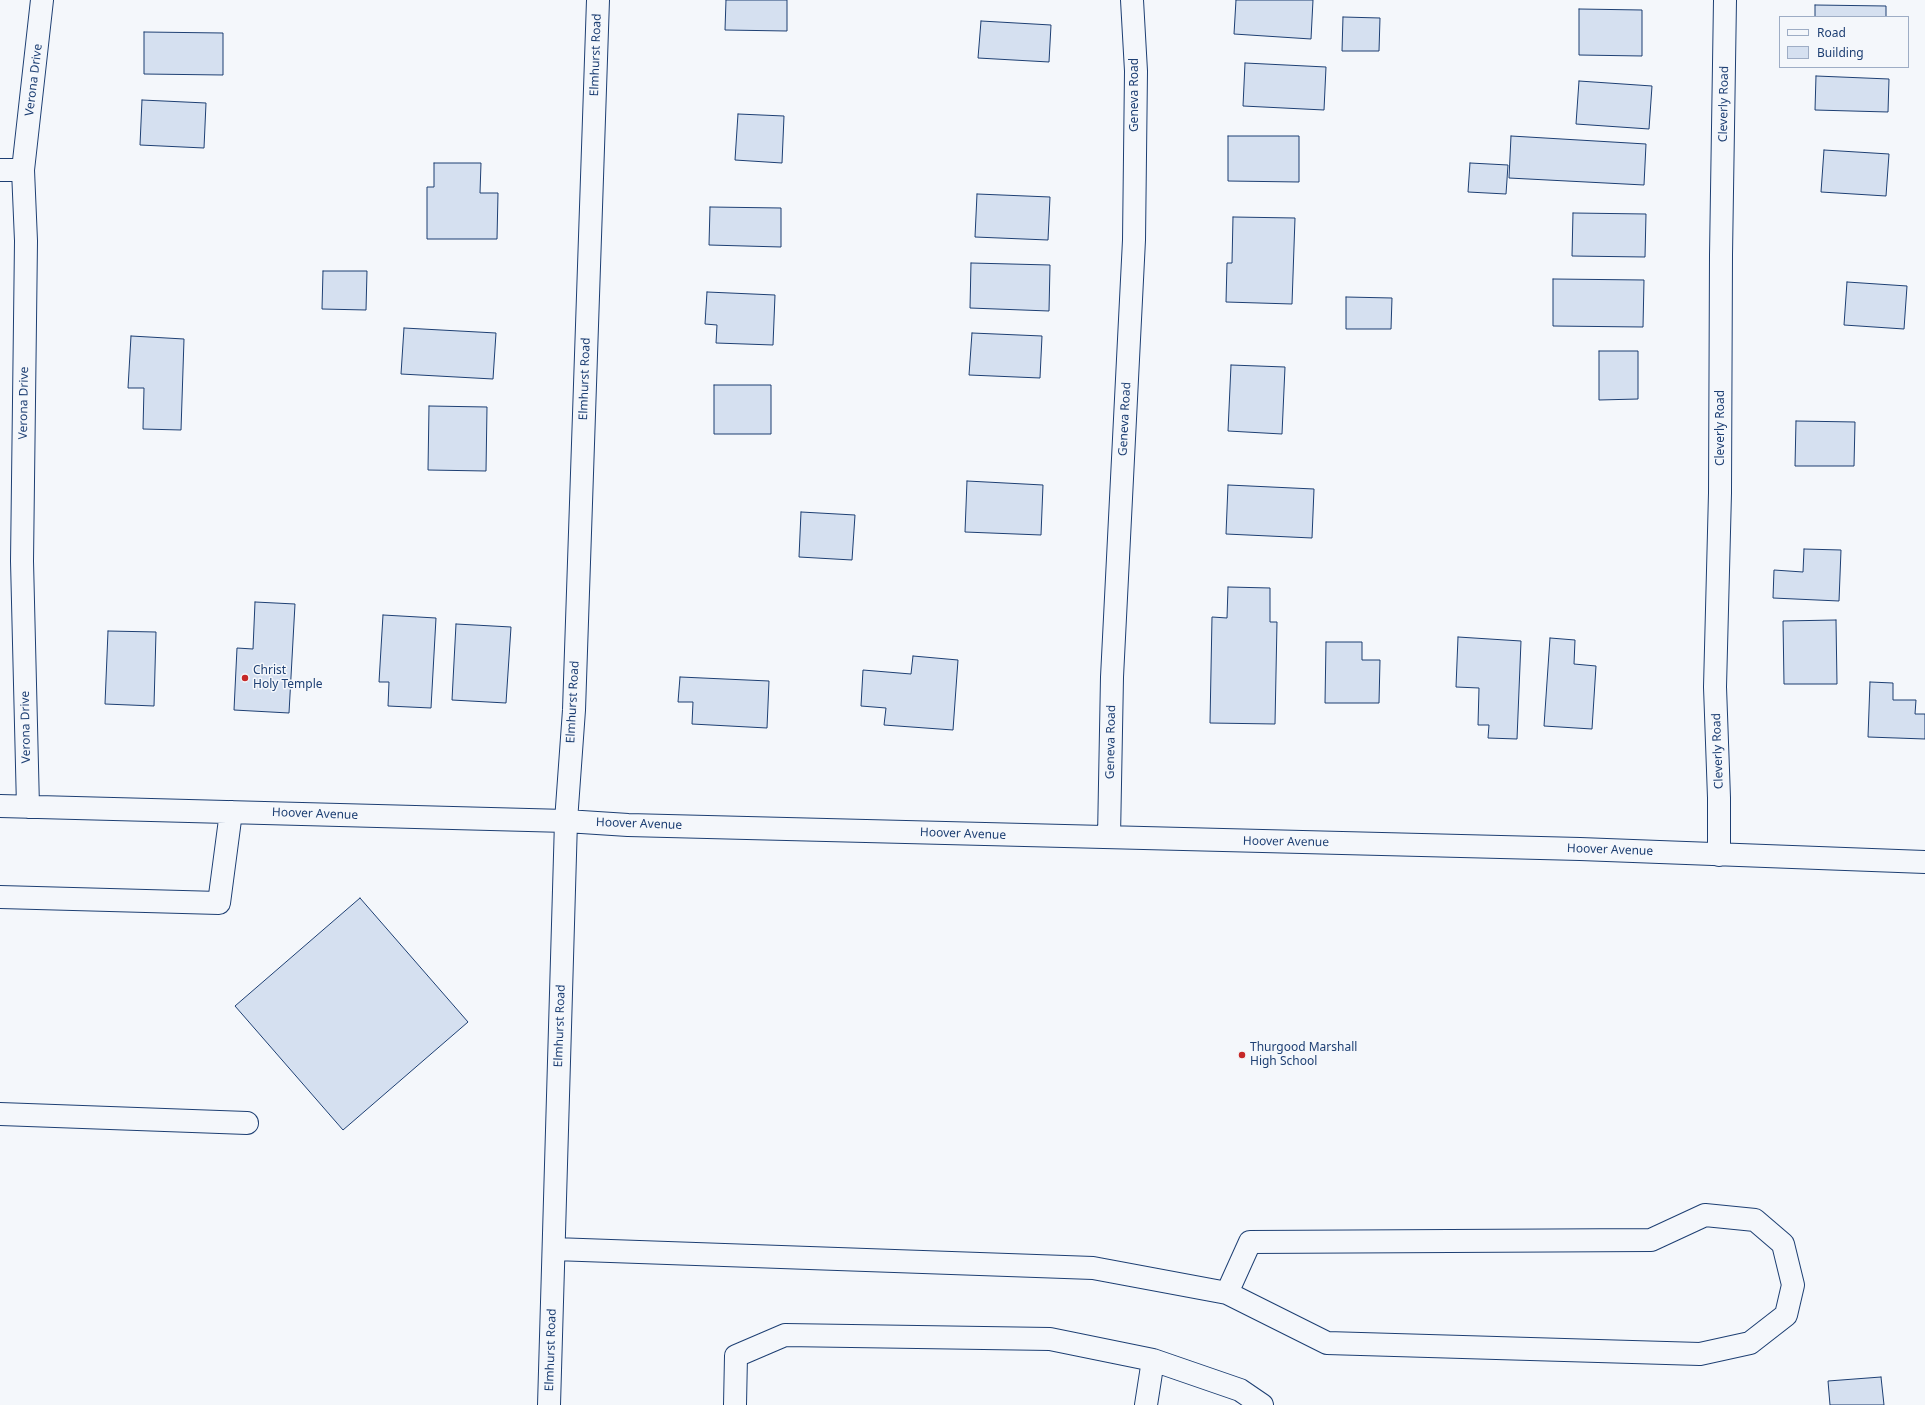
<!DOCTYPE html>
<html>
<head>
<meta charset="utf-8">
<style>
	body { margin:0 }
	#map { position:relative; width:1925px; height:1405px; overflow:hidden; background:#f4f7fb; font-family:"Noto Sans",sans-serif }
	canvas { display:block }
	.legend { position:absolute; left:1779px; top:16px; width:130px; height:52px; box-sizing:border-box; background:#f4f7fb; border:1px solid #9eadc5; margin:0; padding:5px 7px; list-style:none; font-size:12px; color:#1d3f73 }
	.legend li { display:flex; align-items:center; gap:8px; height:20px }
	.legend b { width:20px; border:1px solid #9eadc5 }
</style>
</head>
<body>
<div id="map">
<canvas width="1925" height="1405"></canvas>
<ul class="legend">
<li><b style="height:5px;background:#f4f7fb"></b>Road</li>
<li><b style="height:11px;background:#d5e0f0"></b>Building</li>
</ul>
</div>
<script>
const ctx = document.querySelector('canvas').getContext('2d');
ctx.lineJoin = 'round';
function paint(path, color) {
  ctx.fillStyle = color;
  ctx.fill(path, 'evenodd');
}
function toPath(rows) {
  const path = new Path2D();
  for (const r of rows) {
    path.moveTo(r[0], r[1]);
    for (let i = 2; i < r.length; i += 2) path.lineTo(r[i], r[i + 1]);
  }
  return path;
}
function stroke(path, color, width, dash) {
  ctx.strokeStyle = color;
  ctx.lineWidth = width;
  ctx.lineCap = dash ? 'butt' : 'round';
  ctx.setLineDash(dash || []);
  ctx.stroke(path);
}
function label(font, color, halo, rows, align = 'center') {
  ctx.font = font + ' "Noto Sans",sans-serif';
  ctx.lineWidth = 3;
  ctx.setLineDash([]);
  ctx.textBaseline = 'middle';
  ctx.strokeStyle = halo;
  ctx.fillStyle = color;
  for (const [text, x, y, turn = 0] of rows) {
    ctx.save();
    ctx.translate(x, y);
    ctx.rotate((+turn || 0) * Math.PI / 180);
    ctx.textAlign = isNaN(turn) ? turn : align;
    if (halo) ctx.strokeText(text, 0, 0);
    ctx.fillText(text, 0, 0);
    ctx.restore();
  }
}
const building = toPath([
	[726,0,787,0,787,31,725,30,726,0],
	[1236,0,1313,0,1311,39,1234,34,1236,0],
	[1815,5,1886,6,1886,17,1815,17,1815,5],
	[1579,9,1642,10,1642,56,1579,55,1579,9],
	[1343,17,1380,18,1379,51,1342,51,1343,17],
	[981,21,1051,25,1049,62,978,58,981,21],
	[144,32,223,33,223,75,144,74,144,32],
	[1245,63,1326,67,1324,110,1243,106,1245,63],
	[1816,76,1889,79,1888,112,1815,110,1816,76],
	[1579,81,1652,86,1649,129,1576,124,1579,81],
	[142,100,206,103,204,148,140,145,142,100],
	[738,114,784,116,782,163,735,160,738,114],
	[1228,136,1299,136,1299,182,1228,181,1228,136],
	[1511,136,1646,144,1644,185,1509,178,1511,136],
	[1824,150,1889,154,1886,196,1821,192,1824,150],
	[434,163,481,163,480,193,498,193,497,239,427,239,427,187,434,187,434,163],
	[1470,163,1508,165,1506,194,1468,192,1470,163],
	[977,194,1050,197,1048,240,975,237,977,194],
	[710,207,781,208,781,247,709,245,710,207],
	[1573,213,1646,214,1645,257,1572,256,1573,213],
	[1233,217,1295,218,1292,304,1226,302,1227,263,1232,263,1233,217],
	[971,263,1050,265,1049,311,970,308,971,263],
	[323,271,367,271,366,310,322,309,323,271],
	[1553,279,1644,280,1643,327,1553,326,1553,279],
	[1847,282,1907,286,1904,329,1844,325,1847,282],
	[707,292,775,295,773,345,716,343,717,325,705,324,707,292],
	[1346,297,1392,298,1391,329,1346,329,1346,297],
	[404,328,496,333,493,379,401,374,404,328],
	[972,333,1042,336,1040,378,969,375,972,333],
	[131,336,184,339,181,430,143,429,144,388,128,388,131,336],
	[1599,351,1638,351,1638,399,1599,400,1599,351],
	[1231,365,1285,367,1282,434,1228,431,1231,365],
	[714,385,771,385,771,434,714,434,714,385],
	[429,406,487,407,486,471,428,470,429,406],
	[1796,421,1855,422,1854,466,1795,466,1796,421],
	[967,481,1043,485,1041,535,965,532,967,481],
	[1228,485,1314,489,1312,538,1226,534,1228,485],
	[801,512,855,515,852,560,799,557,801,512],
	[1804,549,1841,550,1839,601,1773,598,1774,570,1803,572,1804,549],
	[1228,587,1270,588,1270,622,1277,622,1275,724,1210,723,1212,617,1227,618,1228,587],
	[255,602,295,604,289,713,234,710,237,648,253,649,255,602],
	[383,615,436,618,431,708,388,706,389,682,379,682,383,615],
	[1836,620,1837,684,1784,684,1783,621,1836,620],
	[456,624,511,627,506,703,452,700,456,624],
	[108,631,156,632,154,706,105,704,108,631],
	[1458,637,1521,641,1517,739,1488,738,1489,725,1478,725,1479,688,1456,687,1458,637],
	[1550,638,1575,640,1574,664,1596,666,1592,729,1544,726,1550,638],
	[1326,642,1362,642,1362,660,1380,660,1379,703,1325,703,1326,642],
	[913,656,958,660,953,730,884,725,886,708,861,706,863,670,911,674,913,656],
	[680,677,769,681,767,728,692,724,693,702,678,702,680,677],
	[1870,682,1893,683,1893,700,1916,700,1915,714,1925,714,1925,739,1868,737,1870,682],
	[360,898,468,1022,343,1130,235,1006,360,898],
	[1881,1377,1884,1405,1830,1405,1828,1381,1881,1377]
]);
paint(building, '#d5e0f0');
stroke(building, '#1d3f73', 1);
const minor = toPath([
	[0,170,23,170],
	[0,806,566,821,628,825,1580,849,1925,862],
	[28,807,22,561,26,241,23,170,42,0],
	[1109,837,1112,677,1134,240,1136,71,1132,0],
	[1719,855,1719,798,1715,687,1720,493,1721,255,1725,0],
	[0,897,219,903,231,812],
	[0,1114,247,1123],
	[554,1249,1093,1268,1227,1293,1327,1343,1700,1354,1750,1343,1786,1315,1793,1285,1783,1244,1755,1220,1705,1215,1651,1240,1250,1242,1227,1293],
	[549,1405,566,821,574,710,598,0],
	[735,1405,736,1356,785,1335,1050,1339,1153,1360,1240,1390,1262,1405],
	[1146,1405,1153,1360]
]);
stroke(minor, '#1d3f73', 24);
stroke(minor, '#f4f7fb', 22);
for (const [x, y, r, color] of [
	[245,678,4,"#c62828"],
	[1242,1055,4,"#c62828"]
]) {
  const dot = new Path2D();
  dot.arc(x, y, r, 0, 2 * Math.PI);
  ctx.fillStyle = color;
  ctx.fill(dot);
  stroke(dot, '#f4f7fb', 1.5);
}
label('12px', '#1d3f73', '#f4f7fb', [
	["Elmhurst Road",596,55,-88],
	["Verona Drive",34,80,-83],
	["Geneva Road",1135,95,-90],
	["Cleverly Road",1724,104,-89],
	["Elmhurst Road",585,379,-88],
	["Verona Drive",24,403,-89],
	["Geneva Road",1125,419,-87],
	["Cleverly Road",1721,428,-90],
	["Elmhurst Road",573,702,-87],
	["Verona Drive",26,727,-91],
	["Geneva Road",1111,742,-89],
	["Cleverly Road",1718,751,-92],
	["Hoover Avenue",315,814,2],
	["Hoover Avenue",639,824,2],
	["Hoover Avenue",963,834,2],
	["Hoover Avenue",1286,842,1],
	["Hoover Avenue",1610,850,2],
	["Elmhurst Road",560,1026,-88],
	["Elmhurst Road",551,1350,-88]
]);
label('12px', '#1d3f73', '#f4f7fb', [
	["Christ",253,671],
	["Holy Temple",253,685],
	["Thurgood Marshall",1250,1048],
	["High School",1250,1062]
], 'left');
</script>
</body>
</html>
